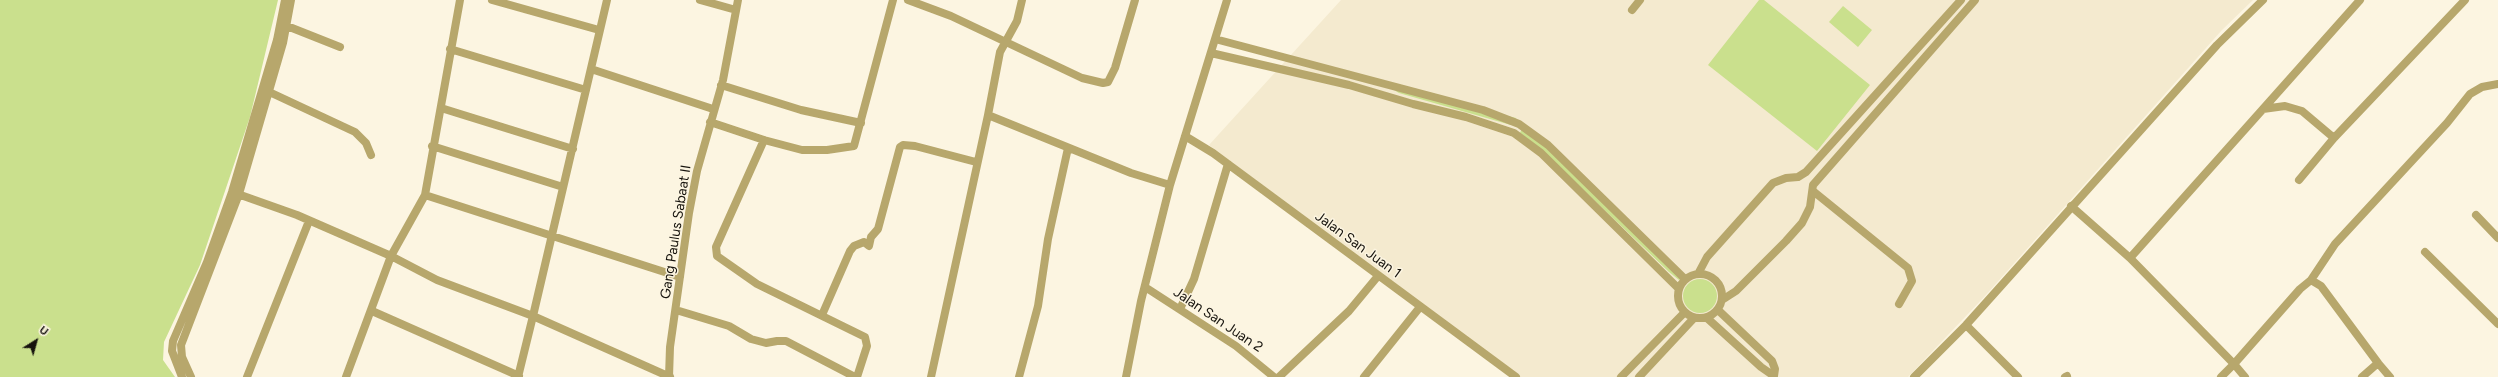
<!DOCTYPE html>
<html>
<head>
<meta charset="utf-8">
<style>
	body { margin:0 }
	#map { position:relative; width:2498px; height:377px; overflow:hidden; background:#fcf5e1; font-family:Figtree,sans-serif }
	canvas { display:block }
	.north { position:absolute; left:16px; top:321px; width:40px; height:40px; -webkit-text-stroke:3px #fcf5e1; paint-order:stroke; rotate:37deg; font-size:11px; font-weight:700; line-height:16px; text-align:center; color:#16130d }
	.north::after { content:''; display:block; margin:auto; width:14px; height:18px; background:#16130d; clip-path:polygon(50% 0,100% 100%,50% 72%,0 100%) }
</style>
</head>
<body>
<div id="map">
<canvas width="2498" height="377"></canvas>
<div class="north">U</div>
</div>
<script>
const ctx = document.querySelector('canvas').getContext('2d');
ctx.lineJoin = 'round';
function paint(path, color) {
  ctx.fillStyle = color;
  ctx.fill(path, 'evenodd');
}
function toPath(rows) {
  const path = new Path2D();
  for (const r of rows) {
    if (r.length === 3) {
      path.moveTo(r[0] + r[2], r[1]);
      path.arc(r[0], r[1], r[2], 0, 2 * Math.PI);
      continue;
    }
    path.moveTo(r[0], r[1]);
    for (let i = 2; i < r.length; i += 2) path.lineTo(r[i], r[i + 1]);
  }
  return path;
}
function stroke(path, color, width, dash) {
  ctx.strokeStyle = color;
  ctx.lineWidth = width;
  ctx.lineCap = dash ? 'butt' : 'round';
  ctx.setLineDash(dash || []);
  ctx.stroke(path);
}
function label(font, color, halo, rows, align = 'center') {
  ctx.font = font + ' Figtree,sans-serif';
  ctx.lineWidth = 3;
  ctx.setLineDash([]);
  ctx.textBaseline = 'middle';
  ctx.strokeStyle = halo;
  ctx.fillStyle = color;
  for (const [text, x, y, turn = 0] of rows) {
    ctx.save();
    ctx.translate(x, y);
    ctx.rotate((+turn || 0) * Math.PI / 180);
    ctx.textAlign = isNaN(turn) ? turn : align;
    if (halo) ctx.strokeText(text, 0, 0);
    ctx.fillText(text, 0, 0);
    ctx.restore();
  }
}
paint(toPath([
	[1341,0,2253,0,2222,30,1985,296,1908,377,1521,377,1209,145]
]), '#f4eacf');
paint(toPath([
	[0,0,278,0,250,117,200,265,164,342,163,360,175,377,0,377],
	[1759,0,1764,0,1870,85,1817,151,1708,65],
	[1843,6,1872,30,1858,47,1829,22],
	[1394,90,1516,118,1517,121,1511,125,1399,93],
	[1522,128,1529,131,1681,279,1679,280,1669,272,1541,149,1520,133],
	[1700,296,17]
]), '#cae08d');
stroke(toPath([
	[460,0,425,195,391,256,437,280,533,316,607,0],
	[492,0,599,30],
	[700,0,736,10],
	[908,0,951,16,1082,78,1103,83,1108,82,1115,68,1135,0],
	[1632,10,1640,0],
	[287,26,340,47],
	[1215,39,1483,110,1519,124,1548,145,1685,279],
	[450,49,586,90],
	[1211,53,1349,85,1413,104,1466,117,1514,133,1541,153,1678,288],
	[591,69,713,109],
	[721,85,801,110,861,123],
	[265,90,355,132,366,143,371,155],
	[441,108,573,149],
	[2263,109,2360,0],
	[988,115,1000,52,1017,21,1022,0],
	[710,122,764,140,802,150,827,150,854,146,893,0],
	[1185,136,1213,153,1516,377],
	[764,140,716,247,717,256,757,284,865,337,867,346,857,377],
	[432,146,563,187],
	[2299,180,2334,138],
	[1813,191,1908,268,1912,281,1899,304],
	[235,193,297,215,391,256,346,377],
	[425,195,680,277],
	[2071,206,2130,258,2234,364,2300,289,2311,280,2321,286,2378,363],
	[2476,215,2498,238],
	[2425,252,2498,324],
	[2130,258,2263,109,2285,106,2302,111,2334,138,2465,0],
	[1700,296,22],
	[1698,274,1707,257,1773,183,1786,178,1798,177,1806,172,1961,0],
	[2311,280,2335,244,2447,123,2470,94,2482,87,2498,84],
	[1145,287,1236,346,1274,377],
	[1722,300,1736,291,1786,241,1802,223,1810,207,1813,185,1975,0],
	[1180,309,1194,279,1228,164],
	[676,310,729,326,751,339,766,343,777,341,786,341,855,377],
	[372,311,519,376],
	[822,315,850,251,854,246,864,242,869,246,871,237,878,229,900,147,903,145,915,146,976,162],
	[1707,318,1761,367,1774,376,1775,369,1772,361,1718,310],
	[1966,325,2018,377],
	[182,377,172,351,173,341,207,262,232,192,277,40,285,0],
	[191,377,182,357,181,345,239,194,283,43,291,0],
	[247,377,309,221],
	[518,377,533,316,670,377],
	[669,377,670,347,689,213,697,171,723,80,738,0],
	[931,377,988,115,1131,173,1170,185],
	[1019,377,1038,306,1048,239,1068,148],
	[1126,377,1141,301,1170,185,1227,0],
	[1279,377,1349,311,1378,276],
	[1364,377,1420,307],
	[1621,377,1684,313],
	[1639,377,1694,318],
	[1914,377,1966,325,2217,45,2263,0],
	[2065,377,2067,376],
	[2221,377,2234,364,2245,377],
	[2362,377,2378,363,2390,377]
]), '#b7a76c', 8);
label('14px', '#16130d', '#fcf5e1', [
	["Gang Paulus Sabaat II",676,232,-81],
	["Jalan San Juan 1",1358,245,36],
	["Jalan San Juan 2",1218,320,34]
]);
</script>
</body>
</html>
